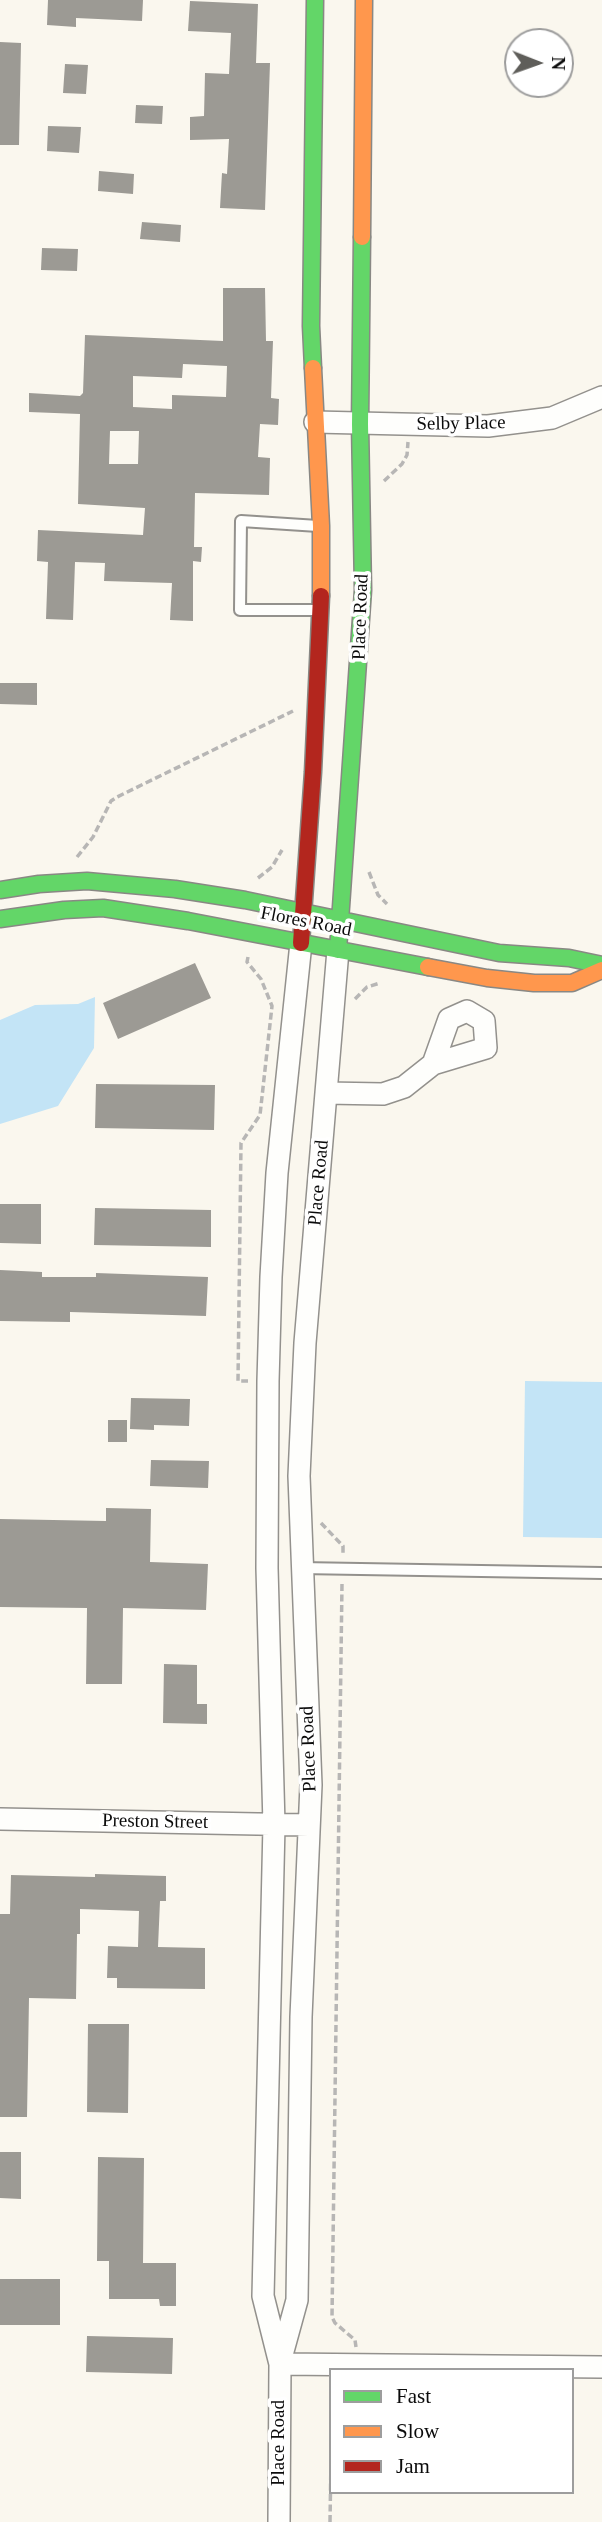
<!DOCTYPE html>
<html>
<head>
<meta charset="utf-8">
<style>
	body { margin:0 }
	#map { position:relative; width:602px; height:2522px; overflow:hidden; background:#faf7ee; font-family:Georgia,serif }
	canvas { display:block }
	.legend { position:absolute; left:329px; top:2368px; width:245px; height:126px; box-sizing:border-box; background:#fff; border:2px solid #9d9d9d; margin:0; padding:9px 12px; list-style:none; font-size:21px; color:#0b0b0b }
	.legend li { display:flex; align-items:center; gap:14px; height:35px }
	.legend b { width:35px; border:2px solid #9d9d9d }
	.north { position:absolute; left:504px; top:28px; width:70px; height:70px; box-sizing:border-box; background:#fff; border:2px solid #9d9d9d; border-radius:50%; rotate:91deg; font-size:19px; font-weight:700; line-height:28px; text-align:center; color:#0b0b0b }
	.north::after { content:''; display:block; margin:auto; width:24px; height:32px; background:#5f5e5a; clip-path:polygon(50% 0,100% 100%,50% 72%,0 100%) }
</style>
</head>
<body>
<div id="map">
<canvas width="602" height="2522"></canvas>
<ul class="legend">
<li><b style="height:9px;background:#63d668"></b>Fast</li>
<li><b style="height:9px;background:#ff974d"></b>Slow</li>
<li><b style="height:9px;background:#b3261e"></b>Jam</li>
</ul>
<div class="north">N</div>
</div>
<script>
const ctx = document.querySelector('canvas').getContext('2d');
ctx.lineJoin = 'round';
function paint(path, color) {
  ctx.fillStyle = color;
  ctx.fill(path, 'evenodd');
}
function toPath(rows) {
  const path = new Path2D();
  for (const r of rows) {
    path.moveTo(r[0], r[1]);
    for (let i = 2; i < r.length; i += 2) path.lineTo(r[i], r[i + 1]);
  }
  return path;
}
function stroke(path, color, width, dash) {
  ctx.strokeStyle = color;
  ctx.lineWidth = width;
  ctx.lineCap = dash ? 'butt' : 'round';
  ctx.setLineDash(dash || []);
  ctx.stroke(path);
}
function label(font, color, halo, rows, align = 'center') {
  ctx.font = font + ' Georgia,serif';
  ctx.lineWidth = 7;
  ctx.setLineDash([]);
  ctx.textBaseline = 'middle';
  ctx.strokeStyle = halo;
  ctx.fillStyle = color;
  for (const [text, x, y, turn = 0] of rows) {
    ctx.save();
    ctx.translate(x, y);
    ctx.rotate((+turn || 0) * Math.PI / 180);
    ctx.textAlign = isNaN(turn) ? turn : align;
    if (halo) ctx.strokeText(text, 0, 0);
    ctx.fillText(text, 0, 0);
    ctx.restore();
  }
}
paint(toPath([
	[95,997,94,1048,58,1106,0,1124,0,1020,35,1005,78,1004],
	[525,1381,602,1382,602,1538,523,1537]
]), '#c3e4f6');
paint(toPath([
	[48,0,143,0,142,21,76,18,76,27,47,25],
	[190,1,258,4,256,63,270,63,265,210,220,208,222,173,227,174,229,139,190,140,190,117,204,116,205,73,229,74,231,33,188,31],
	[0,42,21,43,19,145,0,145],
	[65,64,88,65,86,94,63,93],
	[136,105,163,106,162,124,135,123],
	[48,126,81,127,79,153,47,151],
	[99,171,134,174,133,194,98,191],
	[142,222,181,225,180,242,140,239],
	[42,248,78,249,77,271,41,270],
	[223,288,265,288,266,341,273,341,271,398,279,399,278,425,260,424,258,457,270,458,269,495,195,493,194,547,202,547,201,562,193,561,193,621,170,620,172,583,104,581,105,563,75,562,73,620,46,619,48,562,37,561,38,530,143,535,145,508,78,504,80,414,29,412,29,393,80,396,83,393,85,335,223,341],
	[183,364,227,366,226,397,172,395,172,409,133,407,133,376,182,378],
	[110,431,139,431,138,464,109,464],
	[0,683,37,683,37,705,0,704],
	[195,963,211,998,118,1039,103,1003],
	[96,1084,215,1085,214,1130,95,1128],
	[0,1204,41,1204,41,1244,0,1243],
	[95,1208,211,1210,211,1247,94,1245],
	[0,1270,42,1272,42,1277,96,1277,96,1273,208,1277,206,1316,70,1312,70,1322,0,1321],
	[131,1398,190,1399,189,1426,154,1425,154,1430,130,1429],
	[108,1420,127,1420,127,1442,108,1442],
	[151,1460,209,1461,208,1488,150,1486],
	[106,1508,151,1509,150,1562,208,1564,206,1610,123,1608,122,1684,86,1684,87,1608,0,1607,0,1519,106,1521],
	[164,1664,197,1665,197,1704,207,1704,207,1724,163,1723],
	[95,1874,166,1876,166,1901,160,1901,158,1947,205,1948,205,1989,117,1988,117,1978,107,1978,108,1946,138,1947,139,1911,80,1909,80,1934,77,1934,76,1999,29,1998,27,2117,0,2117,0,1914,10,1914,11,1875,95,1877],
	[88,2024,129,2024,128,2113,87,2112],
	[0,2152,21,2152,21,2199,0,2198],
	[98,2157,144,2158,143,2263,176,2263,176,2306,160,2306,159,2299,109,2299,109,2261,97,2261],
	[0,2279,60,2279,60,2325,0,2325],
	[87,2336,173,2338,172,2374,86,2372]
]), '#9c9a94');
const lane = toPath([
	[318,526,241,521,240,610,320,610],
	[300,1568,602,1573]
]);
const street = toPath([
	[315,422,488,426,552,418,602,397],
	[326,1093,383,1094,404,1087,433,1064,486,1048,484,1021,467,1011,449,1019,433,1064],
	[0,1819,309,1825],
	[280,2362,297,2300,301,2017,311,1785,299,1476,305,1343,338,950],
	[280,2364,602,2367],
	[279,2522,280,2364,263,2296,274,1825,267,1568,268,1381,271,1277,277,1173,301,943]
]);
const fast = toPath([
	[313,368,311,326,315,0],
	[0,890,39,884,87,881,175,889,245,900,499,953,569,958,602,965],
	[0,919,64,910,103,908,188,921,428,967],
	[338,950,363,590,360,424,362,237]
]);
const slow = toPath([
	[362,237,364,0],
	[313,368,321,526,321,596],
	[428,967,487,978,534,983,572,983,602,970]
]);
const jam = toPath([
	[301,943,313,772,321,596]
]);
stroke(lane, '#93918d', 14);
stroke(street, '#93918d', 24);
stroke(fast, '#898884', 19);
stroke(slow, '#898884', 19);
stroke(jam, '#898884', 19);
stroke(toPath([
	[384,481,402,464,407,455,408,442],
	[77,857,93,837,111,801,117,797,293,711],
	[369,872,378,895,387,904],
	[258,878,272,867,282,850],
	[248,957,247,962,261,979,272,1006,260,1115,241,1143,238,1381,248,1381],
	[355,999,367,987,380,983],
	[321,1523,343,1546,343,1555],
	[342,1584,332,2317,335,2323,355,2340,356,2347],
	[330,2522,331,2458]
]), '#b7b6b5', 3.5, [7, 3.5]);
stroke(lane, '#fefefc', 10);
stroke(street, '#fefefc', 21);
stroke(fast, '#63d668', 16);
stroke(slow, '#ff974d', 16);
stroke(jam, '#b3261e', 16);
label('19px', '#0b0b0b', '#fff', [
	["Selby Place",461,424,-1],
	["Place Road",361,617,-88],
	["Flores Road",306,922,11],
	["Place Road",319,1183,-85],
	["Place Road",309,1749,-92],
	["Preston Street",155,1822,1],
	["Place Road",279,2443,-90]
]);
</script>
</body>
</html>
